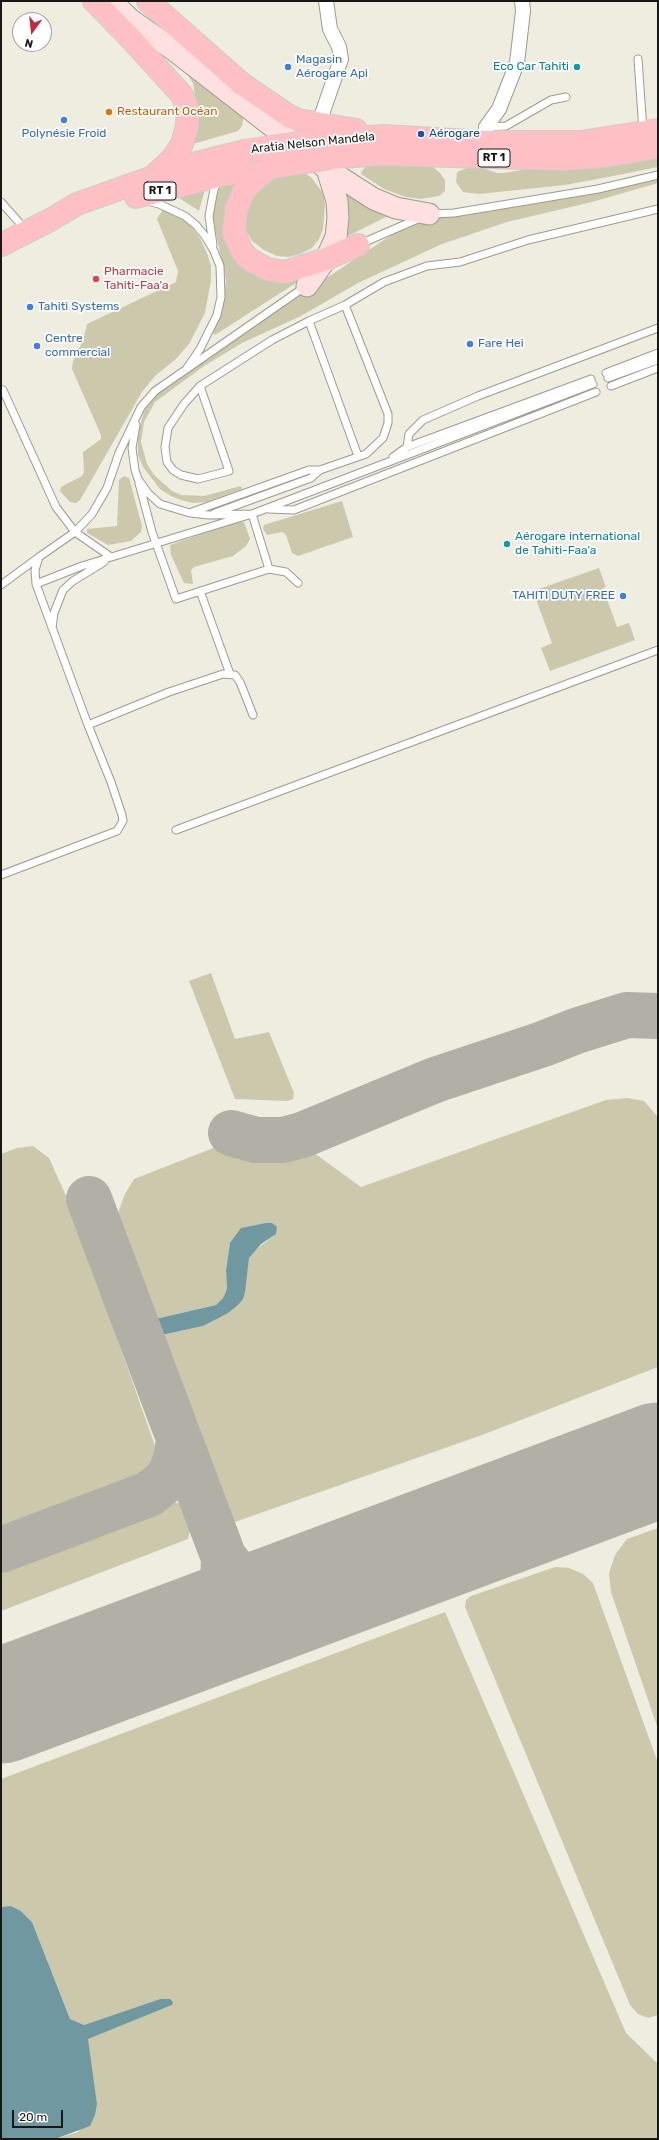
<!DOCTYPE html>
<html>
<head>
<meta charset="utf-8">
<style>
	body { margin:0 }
	#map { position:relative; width:659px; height:2140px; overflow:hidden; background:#efede0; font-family:Rubik,sans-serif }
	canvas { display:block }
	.frame { position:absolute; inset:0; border:2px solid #191814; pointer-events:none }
	.north { position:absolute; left:12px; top:12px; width:40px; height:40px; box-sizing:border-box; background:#fff; border:1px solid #a3a3a1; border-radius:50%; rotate:195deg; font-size:11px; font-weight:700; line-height:16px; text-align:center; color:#191814 }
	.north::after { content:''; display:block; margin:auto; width:14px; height:18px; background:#bd2c43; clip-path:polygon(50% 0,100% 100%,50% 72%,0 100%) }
	.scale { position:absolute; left:12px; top:2110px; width:51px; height:18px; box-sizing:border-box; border:2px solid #191814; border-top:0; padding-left:5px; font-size:12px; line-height:14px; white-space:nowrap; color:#191814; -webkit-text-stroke:3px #fff; paint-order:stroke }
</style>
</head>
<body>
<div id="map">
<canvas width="659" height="2140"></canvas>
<div class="frame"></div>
<div class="north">N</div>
<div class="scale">20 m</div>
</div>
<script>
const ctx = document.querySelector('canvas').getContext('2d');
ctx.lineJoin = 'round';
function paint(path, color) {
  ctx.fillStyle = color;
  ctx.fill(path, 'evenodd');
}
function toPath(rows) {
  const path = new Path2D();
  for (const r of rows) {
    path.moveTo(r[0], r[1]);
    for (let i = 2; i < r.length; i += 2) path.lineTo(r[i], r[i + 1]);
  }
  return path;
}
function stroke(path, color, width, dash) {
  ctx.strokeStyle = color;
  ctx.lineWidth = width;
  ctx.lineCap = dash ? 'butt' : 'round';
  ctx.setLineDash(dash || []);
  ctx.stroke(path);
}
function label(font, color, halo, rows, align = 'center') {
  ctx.font = font + ' Rubik,sans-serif';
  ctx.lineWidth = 3.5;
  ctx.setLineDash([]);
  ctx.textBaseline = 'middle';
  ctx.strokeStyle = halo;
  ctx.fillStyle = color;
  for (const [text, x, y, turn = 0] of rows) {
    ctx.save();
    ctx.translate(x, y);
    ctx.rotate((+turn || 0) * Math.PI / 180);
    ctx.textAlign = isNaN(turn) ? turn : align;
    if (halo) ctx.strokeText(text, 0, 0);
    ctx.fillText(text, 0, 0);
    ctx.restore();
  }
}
paint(toPath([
	[184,69,244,114,242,126,238,131,193,144,196,102,193,83],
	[658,147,658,167,613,176,565,185,479,194,463,192,456,182,457,172,469,167,479,167,497,173,504,173],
	[428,163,440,173,445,180,445,191,439,196,421,199,406,197,384,189,361,174,362,171,368,164],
	[227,172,244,172,234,244,302,279,215,335,211,331,224,297,226,280,212,215,213,203],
	[304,173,311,177,323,193,325,204,323,229,319,239,312,248,300,254,289,257,277,256,264,250,252,241,245,229,244,215,245,205,266,180],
	[658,177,658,183,592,202,507,222,442,244,358,283,301,316,242,343,204,366,155,402,144,422,141,442,147,464,154,475,172,491,181,495,204,496,241,486,242,489,206,502,193,503,181,500,171,496,160,489,143,467,138,455,138,433,144,411,150,398,165,385,393,234,412,223,458,211,588,194],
	[208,178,199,211,179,198,158,190],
	[339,181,394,213,344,238],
	[163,209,180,217,189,224,200,238,207,253,211,266,211,280,205,313,189,344,177,358,155,376,142,392,80,500,76,503,70,502,60,491,61,487,82,476,84,472,83,452,101,439,101,435,72,369,73,361,83,341,87,324,176,282,178,271,157,219],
	[124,476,129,478,142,526,141,532,131,541,108,545,89,534,87,533,87,529,117,526,119,480],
	[342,501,353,537,298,556,292,553,286,535,282,532,267,535,263,529,264,525],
	[237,522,244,522,250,539,246,546,233,556,194,567,191,570,193,584,184,583,171,555,170,545],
	[599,568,606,587,603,588,617,627,629,623,635,640,550,671,541,648,552,643,533,591],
	[211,973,235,1039,269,1032,294,1093,293,1099,288,1101,235,1099,189,981],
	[628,1098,644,1101,658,1117,658,1367,482,1435,232,1523,157,1336,203,1326,247,1272,249,1258,255,1250,276,1234,230,1243,226,1270,227,1289,223,1298,216,1305,151,1320,120,1236,118,1223,119,1210,125,1194,134,1179,221,1145,262,1153,314,1153,361,1187,606,1100],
	[33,1146,49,1158,71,1207,155,1446,157,1454,154,1465,147,1474,1,1529,1,1154,17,1148],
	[175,1503,180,1503,182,1506,190,1530,188,1539,1,1611,1,1570],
	[658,1528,658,1729,611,1592,609,1573,615,1555,627,1539],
	[555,1567,569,1568,583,1574,593,1583,658,1763,658,2015,648,2018,638,2014,630,2005,465,1607,466,1600,471,1596],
	[445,1612,626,2033,658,2064,658,2139,55,2139,78,2132,97,2104,87,2039,172,2005,160,1999,84,2025,70,2019,32,1922,21,1911,11,1906,1,1907,1,1779]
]), '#ccc8ac');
paint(toPath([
	[266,1223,272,1223,277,1227,276,1234,261,1244,249,1258,245,1292,243,1299,238,1305,228,1313,203,1326,157,1336,151,1320,216,1305,223,1298,227,1289,226,1270,230,1243,241,1228],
	[11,1906,21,1911,32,1922,70,2019,84,2025,160,1999,170,1999,173,2002,172,2005,88,2039,97,2104,95,2115,90,2126,55,2139,1,2139,1,1907]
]), '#6f98a0');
stroke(toPath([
	[231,1133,256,1140,283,1140,302,1135,435,1080,543,1044,576,1031,627,1015,658,1016],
	[89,1199,224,1558,223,1584,217,1599,202,1621,180,1639],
	[1,1550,149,1494,163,1483,171,1473,176,1459,179,1441],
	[224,1558,240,1577,255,1587,265,1591,295,1595]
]), '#b2b0a6', 46);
stroke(toPath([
	[1,1706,658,1460]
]), '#b2b0a6', 115);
const service = toPath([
	[638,59,643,131],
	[486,127,506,126,551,100,566,97],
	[147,201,159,204,185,216,196,225,205,236,214,251,220,266,221,297,217,315,200,349,187,368],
	[1,202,25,229],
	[430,214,454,213,598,189,658,175],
	[360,244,420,218],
	[213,245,209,216,214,189,219,180],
	[309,321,358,456],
	[606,373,658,353],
	[608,378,658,360],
	[200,386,229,471,198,479,181,475,173,470,167,462,165,447,168,428,184,404,200,386,272,340,309,321,345,305,384,282,427,266,460,262,528,240,658,209],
	[611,386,658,368],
	[3,390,56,507,75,532,111,557],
	[136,425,132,448,135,470,138,479,148,493,160,504,190,513,209,515,252,514,593,384],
	[407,447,591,379],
	[393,457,407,447,409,434,423,420,478,396,658,328],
	[139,483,152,532,176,599,269,569,286,572,298,583],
	[268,509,294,510,596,392],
	[192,512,309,470,320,470,366,454,383,438,388,423,388,414,345,305],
	[215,513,311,478,320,470],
	[36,584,82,566,252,514,269,569],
	[1,585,39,557],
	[200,591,230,674],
	[52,628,54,613,63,590,73,581,104,562],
	[88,725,169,692,223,674,235,675,240,682,253,715],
	[176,830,658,650],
	[1,875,117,831,123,821,122,815,111,782,88,725,36,584,35,570,39,557,75,532,92,514,107,488,119,453,141,407,155,391,306,286]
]);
const minor = toPath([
	[319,123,341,59,339,47,330,29,326,1],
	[484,142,486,127,499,109,517,63,523,11,522,1]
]);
const secondary = toPath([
	[111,1,130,19,175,51,327,169,374,199,396,208,429,214],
	[307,286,326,259,336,237,338,218,337,201,327,169]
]);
const primary = toPath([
	[94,1,131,39,182,95,188,110,187,126,182,144,173,158,157,173],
	[148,1,242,84,289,116,298,120,356,130],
	[312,141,383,136,486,142,581,142,658,130],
	[330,158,379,154,563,159,605,156,658,147],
	[269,168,250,184,243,193,236,210,234,233,242,251,249,259,267,269,285,272,326,259,358,245],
	[136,197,221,175,269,168],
	[1,245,52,219,77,204,181,167,245,151]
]);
stroke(service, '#9d9b8f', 9);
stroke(minor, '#9d9b8f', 16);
stroke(secondary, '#9d9b8f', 23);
stroke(primary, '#cccccb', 24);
stroke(service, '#fff', 7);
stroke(minor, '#fff', 14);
stroke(secondary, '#fee0e1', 21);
stroke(primary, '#fec0c4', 22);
const primaryBridge = toPath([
	[245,151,312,141],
	[269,168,330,158]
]);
stroke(primaryBridge, '#cccccb', 24, []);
stroke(primaryBridge, '#fec0c4', 22);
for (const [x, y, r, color] of [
	[288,67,4,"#3f7fe0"],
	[577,67,4,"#0f9aa8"],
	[109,112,4,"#e8710a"],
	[64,120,4,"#3f7fe0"],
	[421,134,4,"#1a4fb4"],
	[96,279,4,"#e0444e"],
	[30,307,4,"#3f7fe0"],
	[470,344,4,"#3f7fe0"],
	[37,346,4,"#3f7fe0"],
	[507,544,4,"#0f9aa8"],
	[623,596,4,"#3f7fe0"]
]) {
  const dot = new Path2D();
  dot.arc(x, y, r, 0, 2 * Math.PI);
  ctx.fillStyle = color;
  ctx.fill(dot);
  stroke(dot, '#fff', 1.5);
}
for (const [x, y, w] of [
	[494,158,32],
	[160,191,32]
]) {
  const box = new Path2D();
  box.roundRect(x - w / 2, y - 9, w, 18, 3);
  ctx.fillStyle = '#fff';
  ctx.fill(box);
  stroke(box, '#191814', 1);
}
label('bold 11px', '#191814', null, [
	["RT 1",494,158],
	["RT 1",160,191]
]);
label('12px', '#366cbe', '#fff', [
	["Magasin",296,60],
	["Aérogare Api",296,74],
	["Polynésie Froid",64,134,"center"],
	["Tahiti Systems",38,307],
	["Centre",45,339],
	["commercial",45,353],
	["Fare Hei",478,344],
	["TAHITI DUTY FREE",615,596,"right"]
], 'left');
label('12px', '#0d838f', '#fff', [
	["Eco Car Tahiti",569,67],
	["Aérogare international",515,537,"left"],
	["de Tahiti-Faa'a",515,551,"left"]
], 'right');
label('12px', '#c56008', '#fff', [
	["Restaurant Océan",117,112]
], 'left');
label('12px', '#164399', '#fff', [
	["Aérogare",429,134]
], 'left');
label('12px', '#191814', '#fff', [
	["Aratia Nelson Mandela",313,143,-6]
]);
label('12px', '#be3a42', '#fff', [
	["Pharmacie",104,272],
	["Tahiti-Faa'a",104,286]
], 'left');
</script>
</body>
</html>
